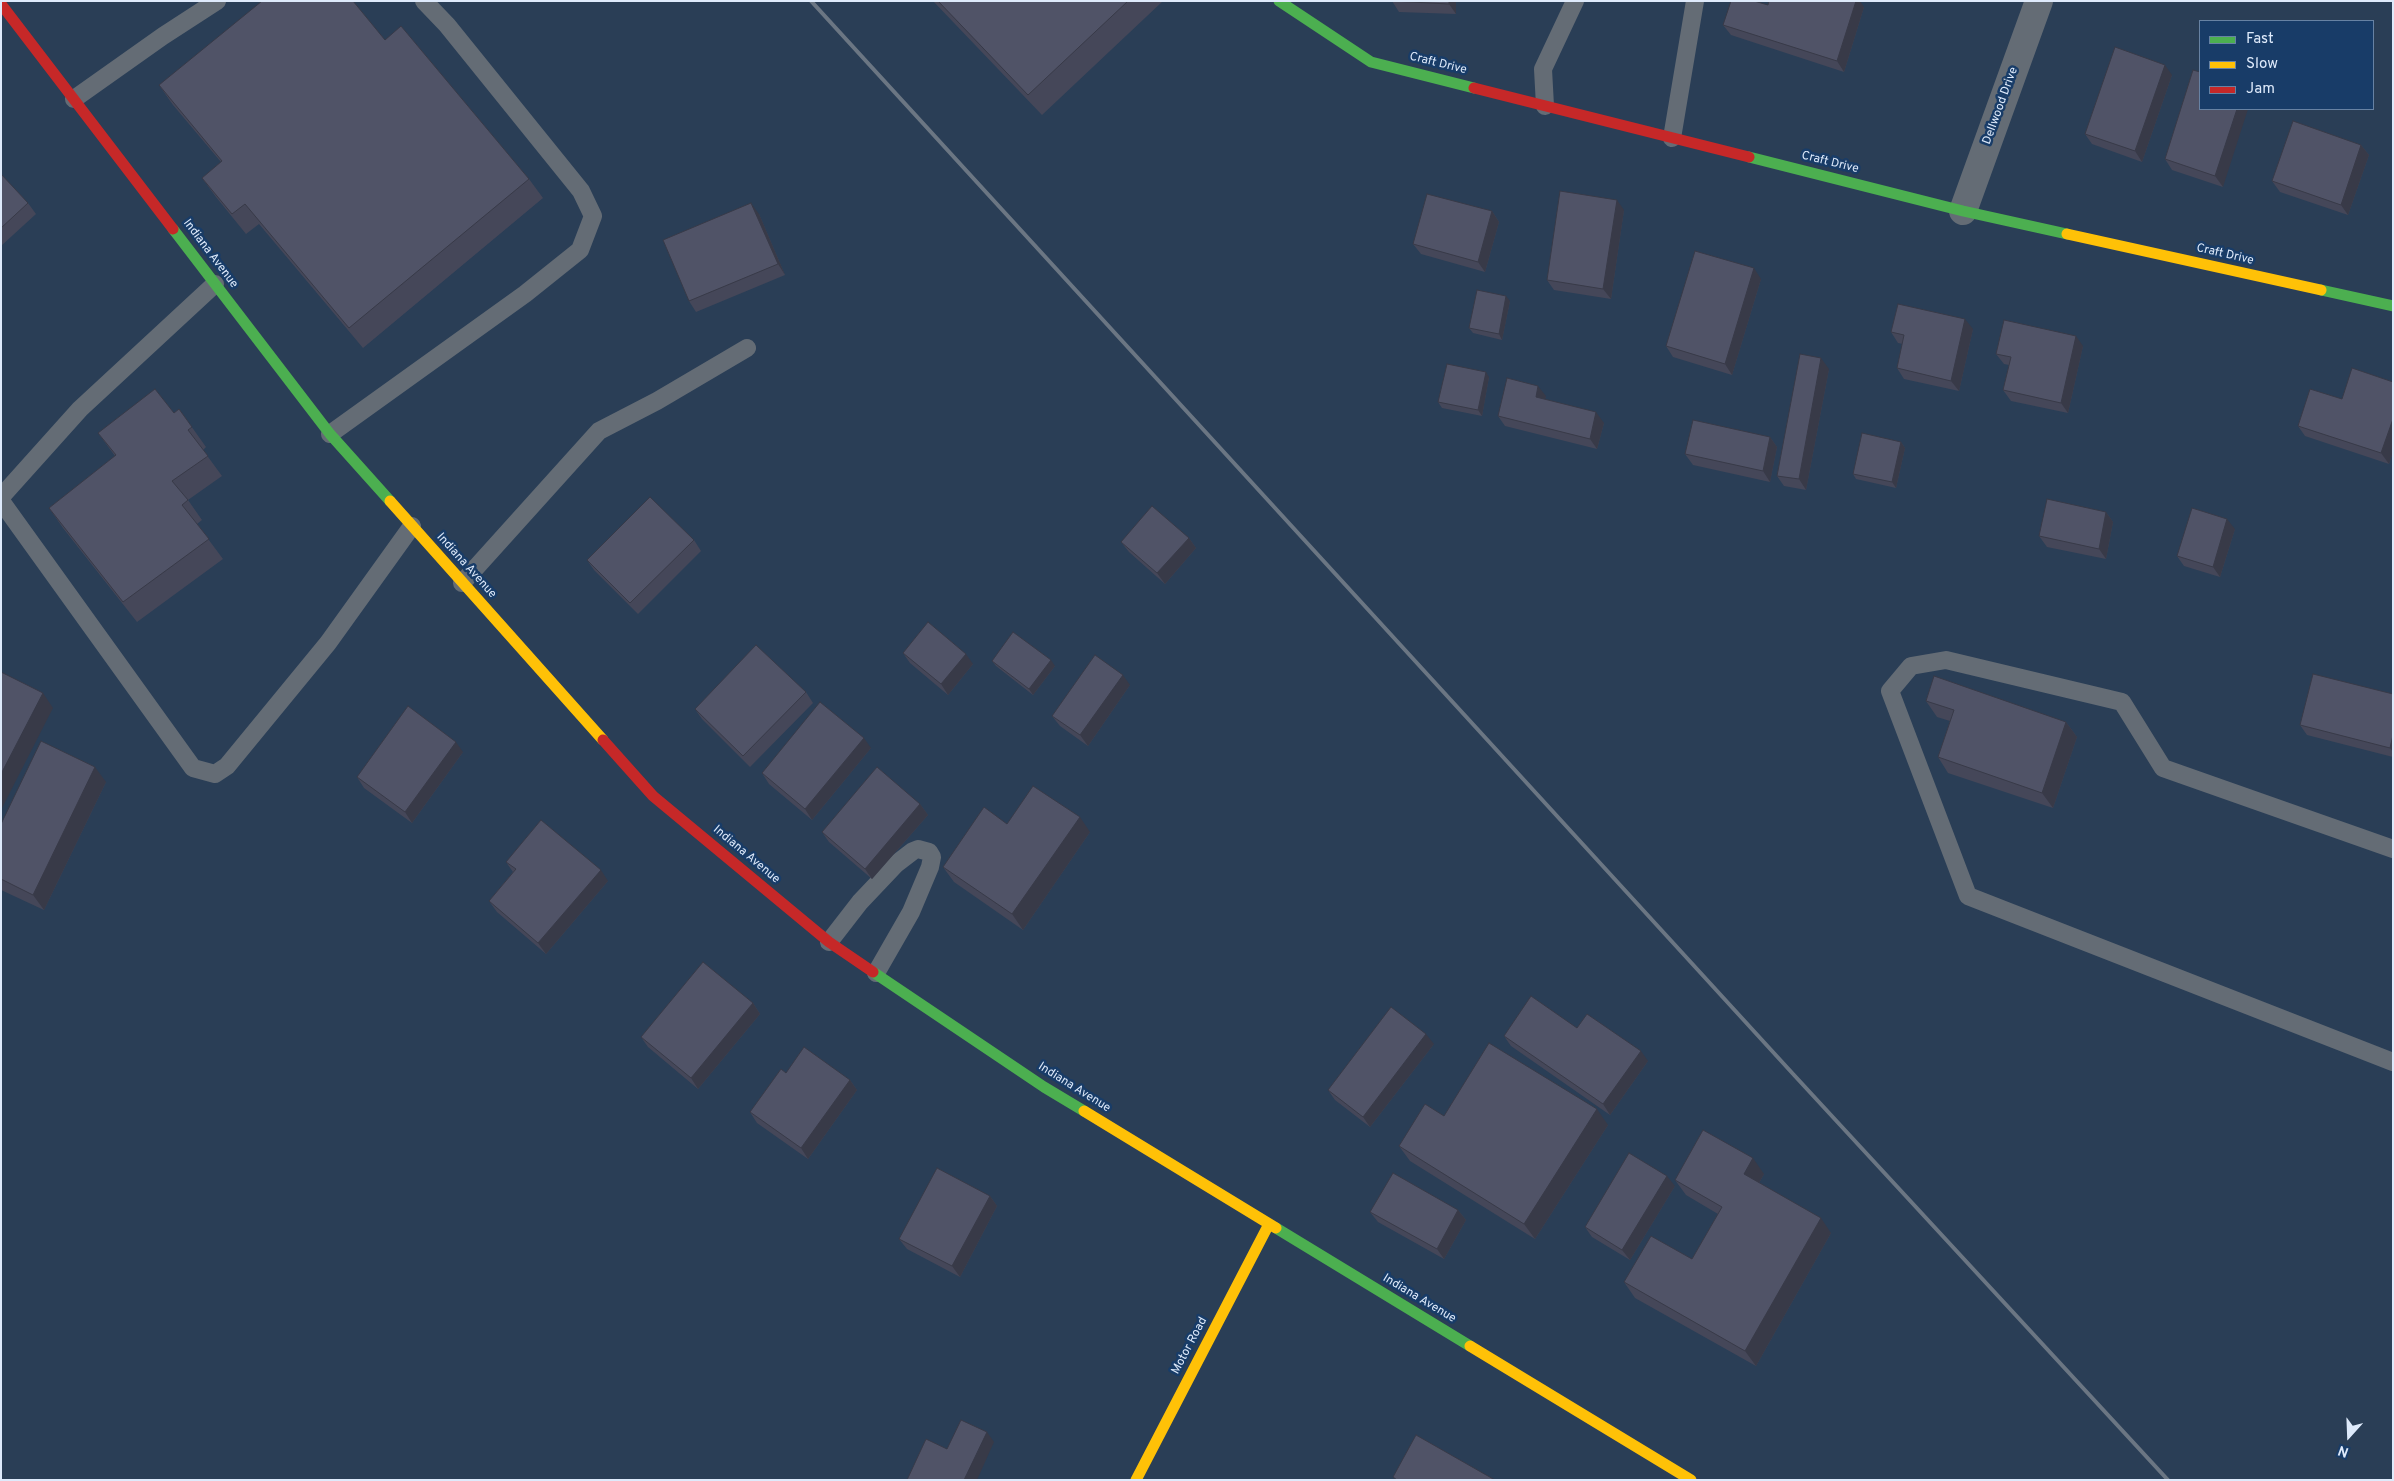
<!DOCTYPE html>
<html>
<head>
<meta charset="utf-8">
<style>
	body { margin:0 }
	#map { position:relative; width:2394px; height:1481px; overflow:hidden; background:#2a3e56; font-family:Overpass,sans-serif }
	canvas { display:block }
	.frame { position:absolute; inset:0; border:2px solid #deeafb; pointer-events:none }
	.legend { position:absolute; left:2199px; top:20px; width:175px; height:90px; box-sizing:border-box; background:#183c68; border:1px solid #6782a3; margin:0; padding:6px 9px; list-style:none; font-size:15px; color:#deeafb }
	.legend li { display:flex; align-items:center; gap:10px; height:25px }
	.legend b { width:25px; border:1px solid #6782a3 }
	.north { position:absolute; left:2324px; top:1411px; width:50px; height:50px; -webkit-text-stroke:4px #183c68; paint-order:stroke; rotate:200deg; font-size:14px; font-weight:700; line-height:20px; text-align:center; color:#deeafb }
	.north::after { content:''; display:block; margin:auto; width:18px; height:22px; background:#deeafb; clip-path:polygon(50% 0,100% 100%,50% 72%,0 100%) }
</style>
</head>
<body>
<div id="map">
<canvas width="2394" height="1481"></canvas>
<div class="frame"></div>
<ul class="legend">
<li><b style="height:6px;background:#4caf50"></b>Fast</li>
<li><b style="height:6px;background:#ffc107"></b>Slow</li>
<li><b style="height:6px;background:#c62828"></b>Jam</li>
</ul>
<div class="north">N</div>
</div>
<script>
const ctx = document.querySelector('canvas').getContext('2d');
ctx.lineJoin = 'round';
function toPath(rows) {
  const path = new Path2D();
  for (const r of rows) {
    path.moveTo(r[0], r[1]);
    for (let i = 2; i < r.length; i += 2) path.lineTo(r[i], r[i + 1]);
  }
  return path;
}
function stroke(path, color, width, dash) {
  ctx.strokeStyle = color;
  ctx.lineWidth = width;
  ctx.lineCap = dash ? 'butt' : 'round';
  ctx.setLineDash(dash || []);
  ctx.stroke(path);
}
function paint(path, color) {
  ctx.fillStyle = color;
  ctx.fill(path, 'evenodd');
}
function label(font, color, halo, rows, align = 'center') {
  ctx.font = font + ' Overpass,sans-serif';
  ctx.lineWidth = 5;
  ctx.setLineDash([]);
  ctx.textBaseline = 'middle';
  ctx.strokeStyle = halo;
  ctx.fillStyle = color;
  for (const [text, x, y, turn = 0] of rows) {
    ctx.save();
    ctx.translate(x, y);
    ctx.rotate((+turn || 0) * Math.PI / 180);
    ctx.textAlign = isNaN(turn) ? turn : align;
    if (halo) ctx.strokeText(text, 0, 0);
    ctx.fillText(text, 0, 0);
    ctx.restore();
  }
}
stroke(toPath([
	[74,99,163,36,217,1],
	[1545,106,1543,69,1575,1],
	[1672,138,1695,1],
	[330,434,525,294,580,250,593,216,581,191,447,25,424,1],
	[1,497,80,409,215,284],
	[1,501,193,768,215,774,227,766,328,643,412,526],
	[462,583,599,431,657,401,747,348],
	[2393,849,2163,768,2122,702,1946,660,1911,666,1890,691,1968,896,2393,1062],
	[829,942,860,902,896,864,913,851,918,849,929,852,932,857,930,867,911,912,876,973]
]), '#646c75', 18);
stroke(toPath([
	[1963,211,2039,1]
]), '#646c75', 28);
stroke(toPath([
	[1279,1,1371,62,1474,88],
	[1749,157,1963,211,2067,234],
	[173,229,330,434,390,501],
	[2321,290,2393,306],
	[873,972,1044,1087,1084,1111],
	[1276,1228,1470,1346]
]), '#4caf50', 11);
stroke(toPath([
	[2067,234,2321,290],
	[390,501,603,740],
	[1084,1111,1276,1228],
	[1470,1346,1691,1480],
	[1136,1480,1269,1224]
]), '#ffc107', 11);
stroke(toPath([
	[1,4,173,229],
	[1474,88,1749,157],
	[603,740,653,796,829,942,873,972]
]), '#c62828', 11);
stroke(toPath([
	[811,1,1794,1075,2168,1480]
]), '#6b7683', 4);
paint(toPath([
	[933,1,1163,1,1042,115],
	[1392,1,1456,1,1456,14,1399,12],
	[1768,5,1864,7,1844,72,1731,35,1723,25],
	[385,40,529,179,543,198,363,348,259,224,246,234,216,197,202,178,221,162,173,105,159,85],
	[2193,70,2223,187,2172,170,2165,159],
	[2172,75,2142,162,2092,144,2085,134],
	[2361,145,2369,155,2348,215,2280,192,2272,181],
	[1,174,28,203,36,214,1,246],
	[1624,210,1611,299,1554,290,1547,280],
	[1492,211,1499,222,1485,272,1421,254,1413,244],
	[759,214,785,275,696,312,689,301],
	[1761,279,1732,375,1673,357,1666,346],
	[1510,301,1502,340,1473,333,1469,328],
	[1973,329,1959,391,1904,379,1897,368,1903,344,1898,343,1891,332],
	[2083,346,2068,413,2011,401,2003,390,2009,365,2004,364,1996,354],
	[1829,369,1806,490,1784,486,1777,476],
	[1489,377,1482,416,1442,408,1438,402],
	[2393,382,2393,452,2389,464,2305,436,2298,426,2342,399],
	[1546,396,1545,399,1604,423,1597,449,1505,426,1498,416],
	[179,409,206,447,203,450,222,476,188,500,202,520,197,524,223,559,137,622,63,528,49,508,115,456,98,433,174,413],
	[1770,437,1777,447,1770,482,1693,465,1685,454],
	[1901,442,1905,448,1896,488,1856,479,1853,474],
	[2106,512,2113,522,2106,559,2047,547,2039,536],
	[2235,529,2220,577,2184,566,2177,556],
	[1189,538,1196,548,1165,584,1129,552,1121,542],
	[694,540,701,551,638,614,594,570,587,560],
	[903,653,973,664,948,695,910,663],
	[992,661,1055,666,1033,695,996,666],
	[1130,685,1088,746,1060,726,1052,716],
	[806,692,813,703,750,767,702,719,695,709],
	[2393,694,2393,757,2307,735,2300,725],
	[1926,701,2066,722,2077,737,2053,808,1948,773,1938,757,1950,721,1937,717],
	[871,748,812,820,769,784,762,773],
	[463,752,412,823,364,788,357,777],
	[106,782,44,910,1,890,1,824],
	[920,804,928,815,872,879,829,842,822,832],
	[1007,824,1090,832,1023,930,954,882,943,867],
	[506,862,608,881,546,954,497,912,489,901,513,872],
	[753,1003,760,1014,698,1089,648,1047,641,1037],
	[1577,1028,1648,1061,1610,1115,1511,1046,1504,1036],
	[1434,1044,1370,1127,1335,1100,1328,1090],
	[786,1073,850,1080,857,1090,808,1159,757,1123,750,1112],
	[1444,1116,1608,1125,1535,1239,1410,1161,1399,1146],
	[1764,1174,1759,1183,1831,1233,1756,1366,1635,1298,1624,1282,1692,1259,1718,1214,1686,1195,1675,1180],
	[1675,1186,1630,1260,1592,1237,1585,1227],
	[990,1196,997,1206,960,1277,907,1249,899,1239],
	[1458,1210,1466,1220,1444,1259,1378,1222,1370,1212]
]), '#454759');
paint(toPath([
	[1449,1,1456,1,1456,14,1449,4],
	[1856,1,1860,1,1864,7,1844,72,1837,61],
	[2165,65,2172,75,2142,162,2135,151],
	[2237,109,2248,109,2223,187,2215,176],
	[2361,145,2369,155,2348,215,2341,205],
	[1617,200,1624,210,1611,299,1603,289],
	[751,203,759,214,785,275,778,264],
	[1492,211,1499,222,1485,272,1478,262],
	[1754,268,1761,279,1732,375,1725,364],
	[1506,296,1510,301,1502,340,1499,334],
	[1965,319,1973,329,1959,391,1951,381],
	[2076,336,2083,346,2068,413,2061,403],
	[1821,358,1829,369,1806,490,1799,479],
	[1486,372,1489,377,1482,416,1478,410],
	[1538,386,1546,396,1543,408,1536,397],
	[1596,412,1604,423,1597,449,1590,439],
	[2393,419,2393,452,2389,464,2381,453],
	[1770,437,1777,447,1770,482,1763,471],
	[1901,442,1905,448,1896,488,1892,482],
	[2106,512,2113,522,2106,559,2099,549],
	[2227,519,2235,529,2220,577,2213,567],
	[1189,538,1196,548,1165,584,1157,573],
	[966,654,973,664,948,695,941,684],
	[1051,660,1055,666,1033,695,1029,689],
	[1123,675,1130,685,1088,746,1080,735],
	[43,693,53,708,1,810,1,774],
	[2066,722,2077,737,2053,808,2042,793],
	[2393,735,2393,752,2390,748],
	[864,738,871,748,812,820,805,809],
	[456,742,463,752,412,823,405,812],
	[95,767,106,782,44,910,33,895],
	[920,804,928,815,872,879,865,869],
	[1080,817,1090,832,1023,930,1012,914],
	[601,870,608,881,546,954,538,943],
	[753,1003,760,1014,698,1089,691,1078],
	[1426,1034,1434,1044,1370,1127,1363,1117],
	[1641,1051,1648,1061,1610,1115,1603,1104],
	[850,1080,857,1090,808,1159,801,1148],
	[1597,1109,1608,1125,1535,1239,1524,1224],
	[1753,1158,1764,1174,1755,1190,1744,1174],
	[1667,1176,1675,1186,1630,1260,1622,1250],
	[990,1196,997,1206,960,1277,952,1266],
	[1458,1210,1466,1220,1444,1259,1437,1249],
	[1821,1218,1831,1233,1756,1366,1745,1351],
	[987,1432,994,1442,977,1480,964,1480]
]), '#383a48');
const building = toPath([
	[262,1,353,1,385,40,401,26,529,179,349,328,245,204,232,214,202,178,222,161,159,85,262,1],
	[938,1,1128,1,1028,95,938,1],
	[1392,1,1449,1,1449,4,1392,1],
	[1731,1,1754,1,1768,5,1769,1,1856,1,1837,61,1723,25,1731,1],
	[2115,47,2165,65,2135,151,2085,134,2115,47],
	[2193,70,2200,72,2200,109,2237,109,2215,176,2165,159,2193,70],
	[2293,121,2361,145,2341,205,2272,181,2293,121],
	[1,174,28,203,1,228,1,174],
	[1560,191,1617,200,1603,289,1547,280,1560,191],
	[1427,194,1492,211,1478,262,1413,244,1427,194],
	[751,203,778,264,689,301,663,240,751,203],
	[1695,251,1754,268,1725,364,1666,346,1695,251],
	[1477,290,1506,296,1499,334,1469,328,1477,290],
	[1898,304,1965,319,1951,381,1897,368,1904,335,1891,332,1898,304],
	[2004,320,2076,336,2061,403,2003,390,2011,357,1996,354,2004,320],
	[1800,354,1821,358,1799,479,1777,476,1800,354],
	[1447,364,1486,372,1478,410,1438,402,1447,364],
	[2352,368,2393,382,2393,419,2381,453,2298,426,2310,389,2342,399,2352,368],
	[1507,378,1538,386,1536,397,1596,412,1590,439,1498,416,1507,378],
	[155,389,174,413,179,409,192,427,188,430,208,456,172,481,188,500,182,505,209,539,123,602,49,508,116,455,98,433,155,389],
	[1693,420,1770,437,1763,471,1685,454,1693,420],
	[1862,433,1901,442,1892,482,1853,474,1862,433],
	[650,497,694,540,630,603,587,560,650,497],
	[2047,499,2106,512,2099,549,2039,536,2047,499],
	[1152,506,1189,538,1157,573,1121,542,1152,506],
	[2192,508,2227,519,2213,567,2177,556,2192,508],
	[928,622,966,654,941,684,903,653,928,622],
	[1013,632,1051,660,1029,689,992,661,1013,632],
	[756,645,806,692,743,756,695,709,756,645],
	[1095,655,1123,675,1080,735,1052,716,1095,655],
	[1,672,43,693,1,774,1,672],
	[2313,674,2393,694,2393,735,2390,748,2300,725,2313,674],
	[1934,676,2066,722,2042,793,1938,757,1954,710,1926,701,1934,676],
	[820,702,864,738,805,809,762,773,820,702],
	[408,706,456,742,405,812,357,777,408,706],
	[41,741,95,767,33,895,1,879,1,824,41,741],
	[877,767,920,804,865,869,822,832,877,767],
	[1033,786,1080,817,1012,914,943,867,984,807,1007,824,1033,786],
	[541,820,601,870,538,943,489,901,516,869,506,862,541,820],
	[703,962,753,1003,691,1078,641,1037,703,962],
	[1531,996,1577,1028,1587,1014,1641,1051,1603,1104,1504,1036,1531,996],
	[1391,1007,1426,1034,1363,1117,1328,1090,1391,1007],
	[1489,1043,1597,1109,1524,1224,1399,1146,1425,1104,1444,1116,1489,1043],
	[804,1047,850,1080,801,1148,750,1112,781,1069,786,1073,804,1047],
	[1703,1130,1753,1158,1744,1174,1821,1218,1745,1351,1624,1282,1651,1236,1692,1259,1722,1207,1675,1180,1703,1130],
	[1629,1153,1667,1176,1622,1250,1585,1227,1629,1153],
	[937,1168,990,1196,952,1266,899,1239,937,1168],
	[1393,1173,1458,1210,1437,1249,1370,1212,1393,1173],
	[961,1420,987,1432,964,1480,907,1480,926,1439,947,1449,961,1420],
	[1416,1435,1495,1480,1397,1480,1393,1477,1416,1435]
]);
paint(building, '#505367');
stroke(building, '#383a48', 1);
label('12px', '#deeafb', '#183c68', [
	["Craft Drive",1438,64,14],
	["Dellwood Drive",2001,106,-70],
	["Craft Drive",1830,163,14],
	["Indiana Avenue",210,254,53],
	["Craft Drive",2225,255,13],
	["Indiana Avenue",466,566,48],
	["Indiana Avenue",746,855,40],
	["Indiana Avenue",1074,1088,32],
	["Indiana Avenue",1419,1299,31],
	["Motor Road",1190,1346,-62]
]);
</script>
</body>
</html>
